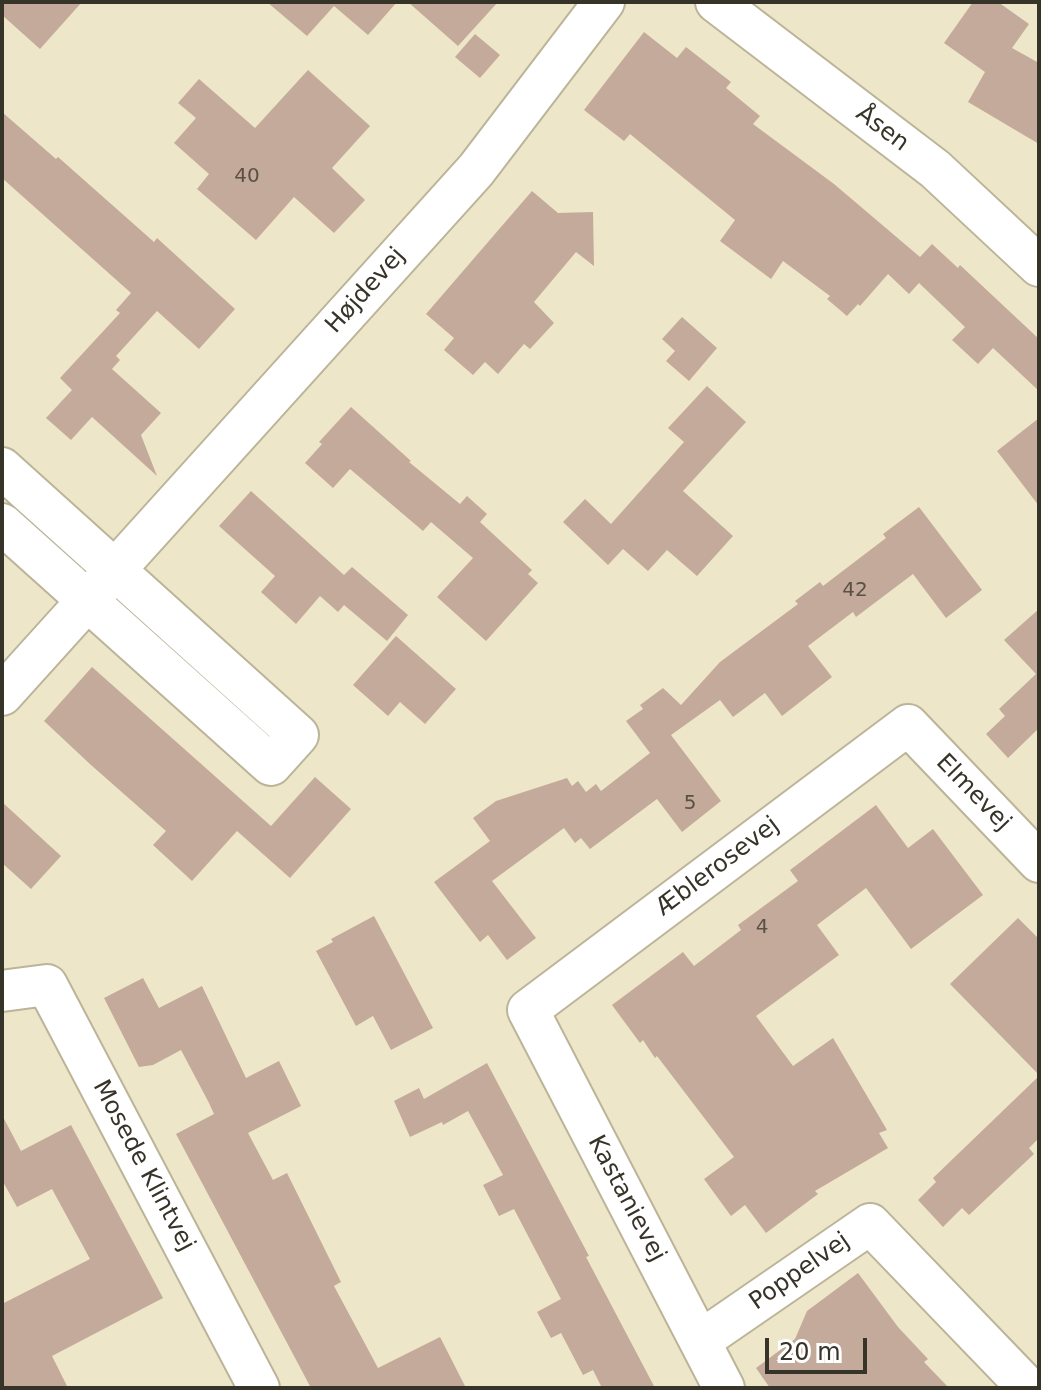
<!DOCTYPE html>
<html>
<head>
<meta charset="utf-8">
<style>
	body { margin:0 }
	#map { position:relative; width:1041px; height:1390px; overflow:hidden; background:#eee6c9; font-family:"DejaVu Sans",sans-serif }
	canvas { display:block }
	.frame { position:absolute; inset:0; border:4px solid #363328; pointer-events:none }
	.scale { position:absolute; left:765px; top:1338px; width:102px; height:36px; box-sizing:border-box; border:4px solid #363328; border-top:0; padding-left:10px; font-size:24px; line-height:28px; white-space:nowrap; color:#363328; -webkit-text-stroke:6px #fff; paint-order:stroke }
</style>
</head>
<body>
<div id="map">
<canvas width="1041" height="1390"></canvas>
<div class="frame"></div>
<div class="scale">20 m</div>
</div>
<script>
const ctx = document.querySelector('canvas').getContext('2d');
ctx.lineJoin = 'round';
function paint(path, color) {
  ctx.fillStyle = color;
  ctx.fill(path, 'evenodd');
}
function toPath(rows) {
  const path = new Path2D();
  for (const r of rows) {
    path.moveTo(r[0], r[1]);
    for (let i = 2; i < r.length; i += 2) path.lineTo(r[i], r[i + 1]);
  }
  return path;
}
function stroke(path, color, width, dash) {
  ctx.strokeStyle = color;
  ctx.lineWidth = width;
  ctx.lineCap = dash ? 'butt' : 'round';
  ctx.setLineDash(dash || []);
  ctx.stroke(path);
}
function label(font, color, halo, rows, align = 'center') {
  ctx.font = font + ' "DejaVu Sans",sans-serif';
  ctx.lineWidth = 6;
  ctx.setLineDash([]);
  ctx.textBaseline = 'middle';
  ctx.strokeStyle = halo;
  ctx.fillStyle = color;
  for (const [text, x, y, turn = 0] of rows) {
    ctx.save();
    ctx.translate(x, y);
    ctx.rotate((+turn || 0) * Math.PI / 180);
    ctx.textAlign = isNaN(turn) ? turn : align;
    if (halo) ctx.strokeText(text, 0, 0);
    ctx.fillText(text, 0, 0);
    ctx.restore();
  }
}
paint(toPath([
	[2,2,82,2,40,49,2,15],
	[267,2,397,2,368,35,334,6,307,36],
	[408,2,498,2,458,46],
	[973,2,998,2,1029,24,1012,48,1039,63,1039,144,968,102,985,72,944,43],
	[644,32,677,58,686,47,731,82,726,88,760,116,753,124,834,184,920,257,932,244,958,268,960,265,1039,339,1039,391,993,348,978,364,952,340,965,327,919,283,909,294,888,274,860,306,858,304,847,316,827,299,830,296,783,261,771,279,720,241,735,220,630,134,624,141,584,110],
	[475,34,500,55,480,78,455,57],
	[308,70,370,126,332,168,365,200,334,233,294,197,256,240,197,189,209,174,174,143,196,118,178,103,199,79,255,128],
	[2,112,56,159,58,157,154,242,157,238,235,309,199,349,157,311,116,356,120,360,112,369,161,413,141,435,157,476,92,417,71,440,46,418,72,390,60,378,120,313,116,310,131,293,2,178],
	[532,191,558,213,593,212,594,266,576,252,534,302,554,323,530,349,524,344,498,374,485,362,473,375,444,350,454,338,426,314],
	[682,317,717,348,689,381,666,361,675,351,662,339],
	[707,386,746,422,683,491,733,536,697,576,667,550,648,571,623,549,608,565,563,522,585,499,611,524,684,442,668,428],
	[351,407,411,461,409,462,460,504,467,496,487,514,480,522,532,570,528,574,538,583,486,641,437,597,473,558,431,522,423,531,350,469,333,488,305,463,322,444,319,442],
	[1039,418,1039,506,997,451],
	[251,491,344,575,352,567,408,615,387,641,344,605,338,612,320,596,296,624,261,592,275,576,219,526],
	[919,507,982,590,946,618,913,574,856,617,853,612,808,646,832,677,782,716,765,693,733,717,720,700,671,735,721,801,682,832,657,799,590,849,581,838,575,843,564,828,492,881,536,938,507,960,488,935,480,942,434,882,490,841,473,818,496,801,567,778,572,786,578,781,586,792,596,784,601,791,650,753,626,721,643,709,640,705,663,688,681,705,720,662,798,604,795,601,820,582,823,586,886,538,883,534],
	[1039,609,1039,728,1008,758,986,734,1005,716,999,709,1036,674,1004,640],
	[396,636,456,689,425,724,400,702,388,716,353,685],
	[92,667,271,826,315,777,351,809,290,878,237,831,192,881,153,845,166,831,91,765,44,721],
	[2,802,61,856,31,889,2,863],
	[876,805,908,848,933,829,983,895,911,949,866,888,817,925,839,955,756,1016,793,1066,833,1038,887,1130,879,1133,888,1148,815,1191,818,1194,766,1233,745,1205,731,1216,704,1179,734,1157,657,1056,655,1058,643,1040,640,1043,612,1005,683,952,694,966,741,930,738,925,798,881,790,870],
	[374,916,433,1028,391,1050,373,1016,356,1026,316,951,333,942,331,939],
	[1018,918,1039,939,1039,1075,950,984],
	[143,978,159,1008,202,986,246,1078,279,1061,301,1106,248,1133,273,1180,287,1173,341,1282,334,1286,378,1368,440,1337,466,1388,311,1388,176,1134,214,1114,209,1103,181,1050,153,1065,139,1067,104,998],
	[487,1063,589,1256,586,1257,655,1388,602,1388,593,1370,583,1375,561,1333,551,1338,537,1312,561,1299,514,1209,499,1216,483,1185,503,1175,468,1111,443,1125,442,1122,410,1137,394,1101,419,1088,424,1099],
	[1039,1076,1039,1138,1029,1148,1034,1154,969,1215,962,1208,943,1227,918,1200,936,1182,933,1178],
	[2,1115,21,1151,71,1125,163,1298,52,1356,68,1388,2,1388,2,1304,90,1259,52,1189,17,1207,2,1180],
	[858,1273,898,1327,928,1359,924,1362,949,1388,770,1388,756,1368,795,1339,807,1311]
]), '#c4aa9a');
const street = toPath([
	[716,2,935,169,1039,266],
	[2,468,298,735,271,765,2,524],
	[2,695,476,170,604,2],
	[2,991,47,985,259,1388],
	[700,1341,870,1224,1028,1388],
	[724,1388,528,1010,908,725,1039,862]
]);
stroke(street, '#bcb499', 44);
stroke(street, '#fff', 40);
label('20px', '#5a5144', null, [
	["40",247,177],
	["42",855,591],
	["5",690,804],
	["4",762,928]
]);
label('24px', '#363328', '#fff', [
	["Åsen",882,129,37],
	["Højdevej",366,291,-48],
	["Elmevej",973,793,46],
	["Æblerosevej",718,867,-37],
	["Mosede Klintvej",143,1166,62],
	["Kastanievej",626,1199,62],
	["Poppelvej",800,1272,-35]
]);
</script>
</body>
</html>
